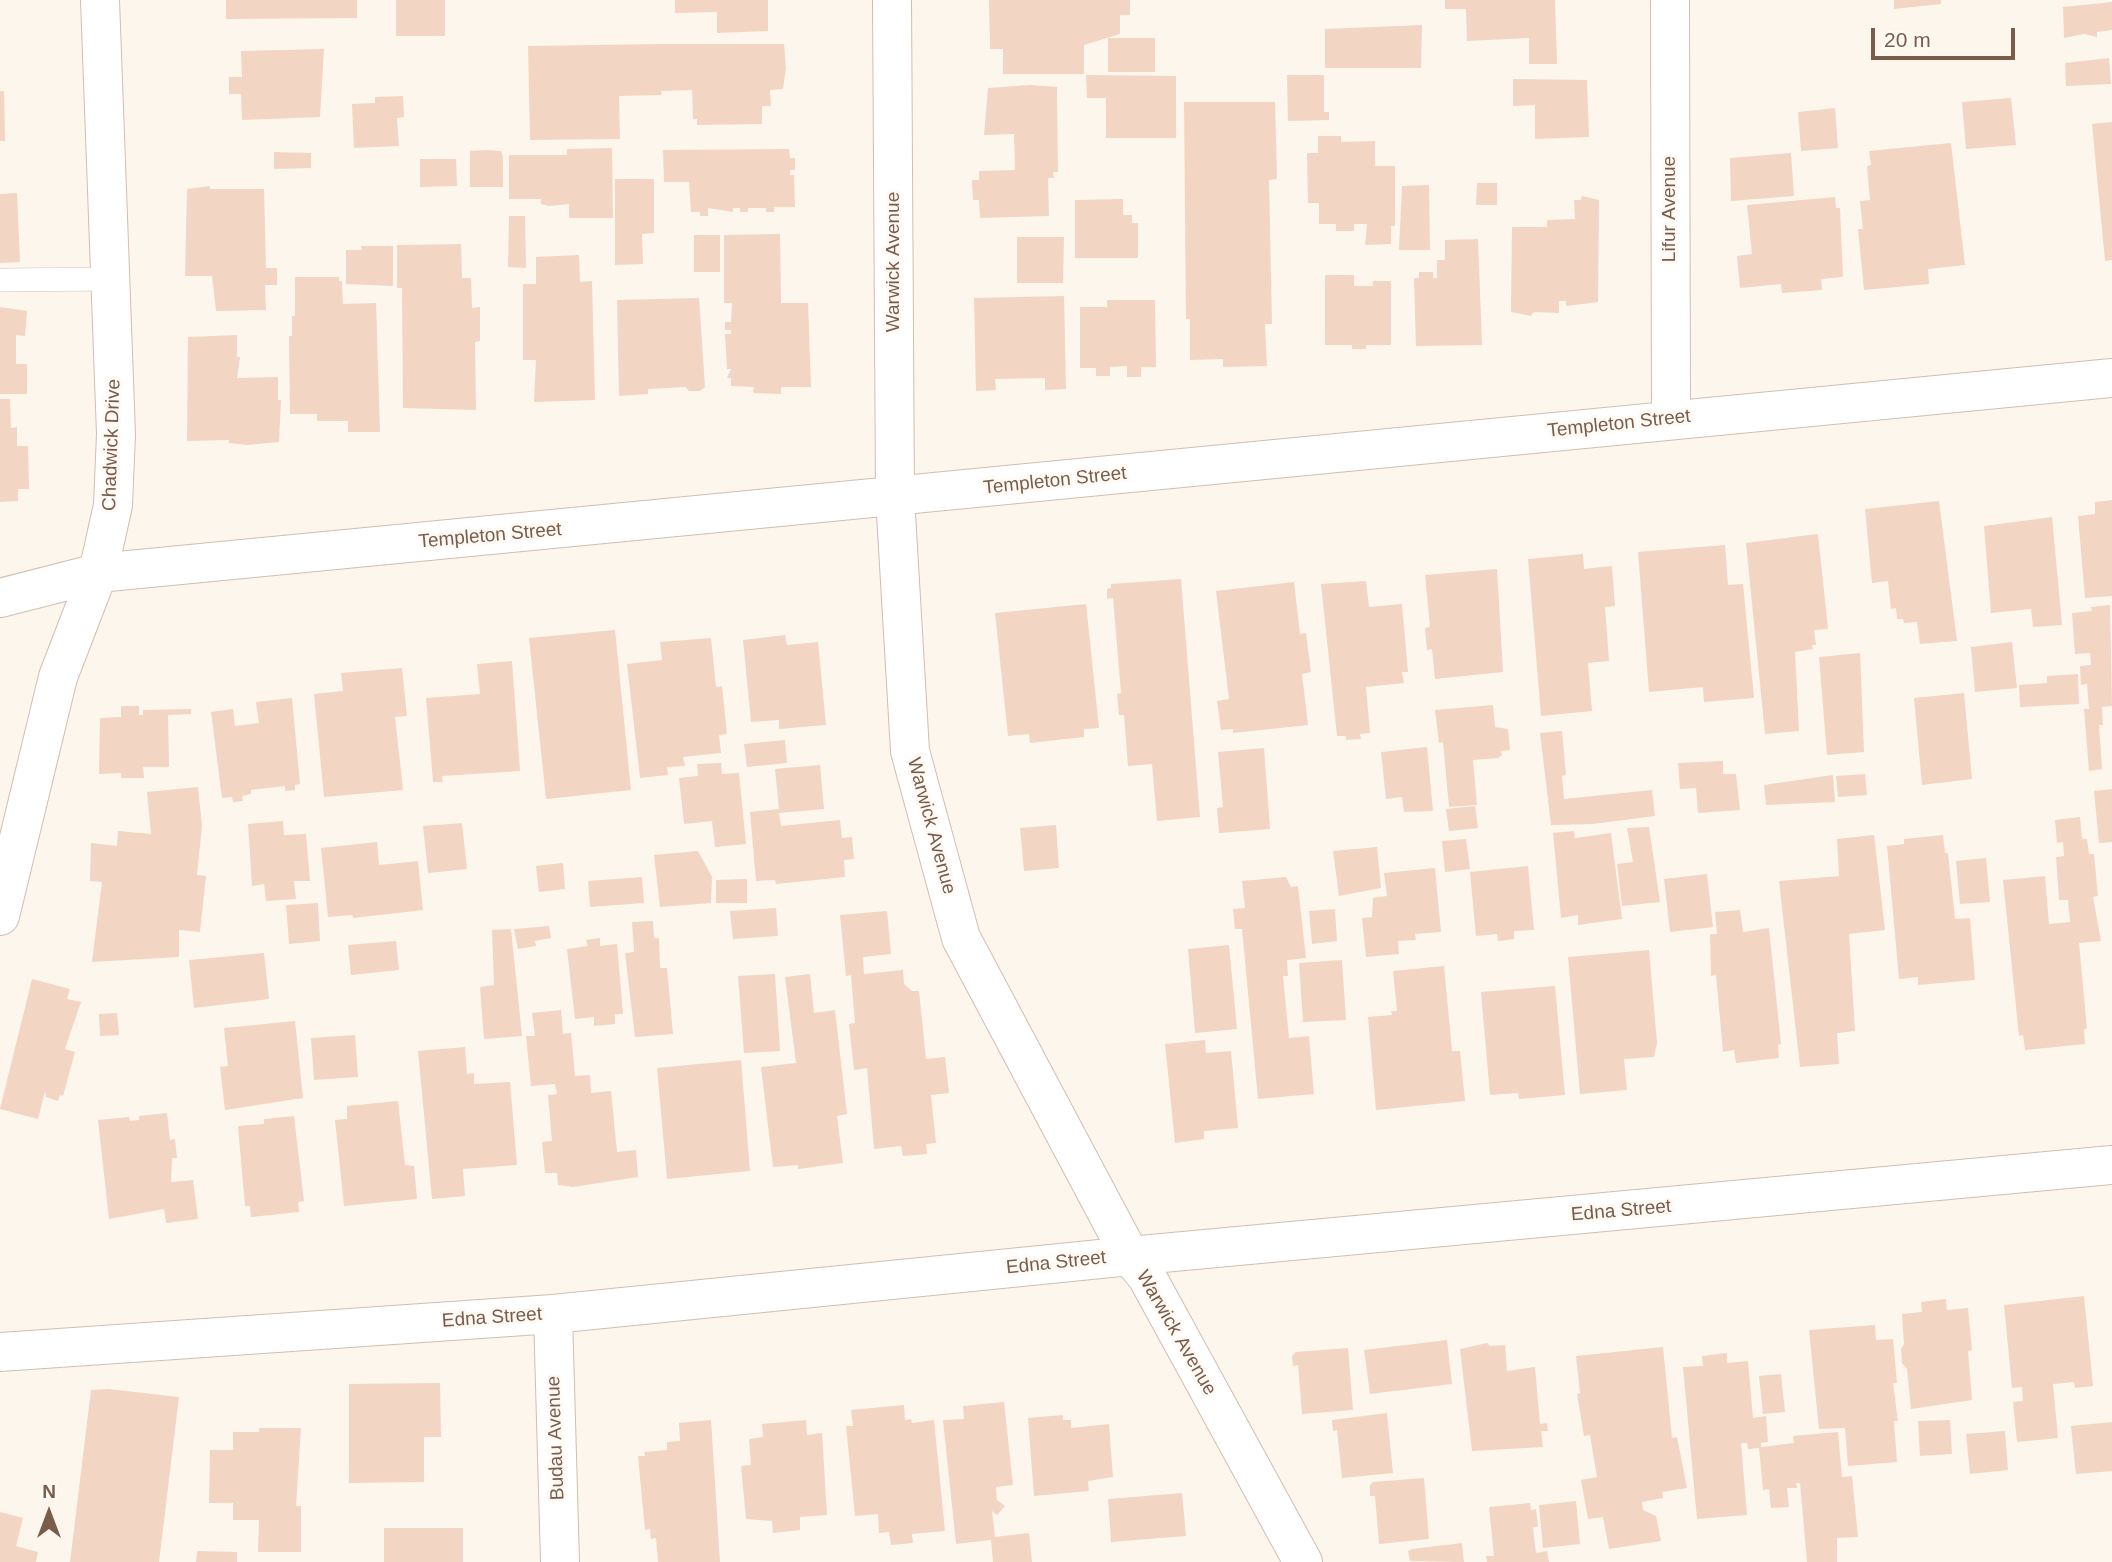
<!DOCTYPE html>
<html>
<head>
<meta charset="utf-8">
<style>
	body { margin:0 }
	#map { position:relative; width:2112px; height:1562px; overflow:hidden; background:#fdf6ec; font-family:Helvetica,sans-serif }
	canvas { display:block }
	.north { position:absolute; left:14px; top:1478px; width:70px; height:70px; -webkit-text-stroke:5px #fffaf3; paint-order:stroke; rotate:0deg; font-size:19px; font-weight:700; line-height:28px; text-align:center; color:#7a5c4d }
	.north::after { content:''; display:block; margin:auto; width:24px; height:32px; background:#7a5c4d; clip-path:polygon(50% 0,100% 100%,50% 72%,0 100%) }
	.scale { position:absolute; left:1871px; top:28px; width:144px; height:32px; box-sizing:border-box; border:4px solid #7a5c4d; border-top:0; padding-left:9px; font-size:21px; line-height:24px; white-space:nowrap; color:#7a5c4d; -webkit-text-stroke:5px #fffaf3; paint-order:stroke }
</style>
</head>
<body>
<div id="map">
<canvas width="2112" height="1562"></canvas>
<div class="north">N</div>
<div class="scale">20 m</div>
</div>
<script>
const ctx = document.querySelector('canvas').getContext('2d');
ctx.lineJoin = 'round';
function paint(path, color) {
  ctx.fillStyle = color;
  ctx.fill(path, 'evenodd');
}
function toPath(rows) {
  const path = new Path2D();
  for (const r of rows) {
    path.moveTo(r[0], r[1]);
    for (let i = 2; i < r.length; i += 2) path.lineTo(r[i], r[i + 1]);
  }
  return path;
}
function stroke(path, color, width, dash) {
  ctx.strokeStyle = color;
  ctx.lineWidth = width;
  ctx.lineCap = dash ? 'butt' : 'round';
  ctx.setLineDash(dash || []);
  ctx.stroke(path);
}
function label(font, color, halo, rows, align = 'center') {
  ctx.font = font + ' Helvetica,sans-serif';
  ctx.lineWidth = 6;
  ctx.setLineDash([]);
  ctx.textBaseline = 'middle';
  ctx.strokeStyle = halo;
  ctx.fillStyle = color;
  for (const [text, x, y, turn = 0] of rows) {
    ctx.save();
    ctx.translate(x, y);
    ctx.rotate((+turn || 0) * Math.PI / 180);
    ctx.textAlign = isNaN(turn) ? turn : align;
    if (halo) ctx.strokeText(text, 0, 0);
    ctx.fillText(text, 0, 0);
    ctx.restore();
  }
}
paint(toPath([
	[226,0,357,0,357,18,226,19],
	[396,0,445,0,445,36,396,36],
	[675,0,768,0,768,31,717,33,717,12,675,13],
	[989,0,1130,0,1130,15,1120,15,1120,34,1084,45,1084,74,1003,74,1003,49,990,49],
	[1445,0,1555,0,1557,64,1529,64,1529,38,1467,41,1466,9,1445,9],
	[1894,0,1941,0,1941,4,1894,9],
	[2112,2,2112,30,2097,32,2097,37,2084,34,2064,38,2063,7],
	[1422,25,1421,68,1325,68,1325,29],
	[1108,38,1155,38,1155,72,1108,72],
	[661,44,784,44,786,68,783,89,770,90,771,106,762,106,762,124,697,125,697,119,693,119,692,90,661,91,662,95,619,96,620,139,530,140,528,46],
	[324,49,320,117,242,120,241,94,229,94,229,77,242,77,241,51],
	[2109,58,2111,84,2066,86,2065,63],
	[1086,75,1176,76,1176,138,1106,138,1106,98,1087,98],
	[1287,75,1324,75,1324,112,1329,112,1329,120,1288,121],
	[1513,79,1587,80,1589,137,1535,139,1535,105,1513,106],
	[1030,85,1057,87,1058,172,1053,172,1054,178,1048,178,1049,216,980,218,979,200,973,200,972,180,979,180,979,171,1015,170,1014,134,984,135,988,88],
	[0,91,4,91,5,141,0,141],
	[403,96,404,117,397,118,399,146,354,148,352,104,375,103,375,97],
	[2011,98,2016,145,1966,149,1962,102],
	[1184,102,1275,102,1277,179,1269,180,1272,324,1265,324,1267,366,1223,367,1223,359,1190,360,1190,319,1186,319],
	[1835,108,1838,148,1801,151,1798,112],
	[2112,122,2112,260,2105,261,2092,124],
	[1318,136,1341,136,1341,142,1375,141,1375,166,1395,166,1395,226,1391,226,1391,244,1365,245,1367,224,1354,224,1354,231,1336,231,1336,224,1319,224,1319,203,1308,203,1307,153,1318,153],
	[1951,143,1965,265,1928,269,1929,284,1864,290,1858,229,1863,229,1860,201,1870,200,1867,166,1871,165,1869,151],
	[612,148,613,218,569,218,569,204,549,206,541,204,541,199,509,199,509,155,567,155,567,149],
	[789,149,790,158,795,158,795,170,790,170,790,175,794,175,795,207,774,207,774,212,766,212,766,208,748,208,748,212,740,212,740,208,733,208,733,212,708,208,708,216,700,216,700,212,691,212,689,182,664,182,663,150],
	[488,150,501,151,503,157,503,187,470,187,470,151],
	[274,152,311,153,311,168,274,169],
	[1791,153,1794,196,1731,201,1730,158],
	[420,159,456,159,457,186,420,187],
	[615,179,654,179,654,233,642,234,643,264,615,265],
	[1477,183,1497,183,1497,205,1476,205],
	[1429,185,1430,250,1399,250,1402,186],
	[210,186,210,189,264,189,266,268,277,268,277,285,265,285,266,310,216,311,212,276,185,276,187,189],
	[17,193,20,262,0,263,0,194],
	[1582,196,1599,200,1598,302,1566,306,1566,301,1559,301,1559,313,1534,312,1531,316,1511,312,1512,227,1547,227,1547,220,1575,219,1574,200,1581,200],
	[1835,197,1836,208,1840,208,1843,277,1821,279,1822,290,1782,293,1781,284,1740,288,1737,256,1752,254,1747,205],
	[1123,199,1123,215,1132,215,1132,223,1138,223,1138,258,1075,258,1075,200],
	[509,216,525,216,526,268,508,267],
	[780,234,781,303,808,303,811,387,781,387,781,394,753,393,754,387,731,386,731,378,727,378,731,369,727,369,725,334,731,334,731,330,725,330,725,322,731,322,732,303,724,303,724,235],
	[694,235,720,235,720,272,694,272],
	[1017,237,1064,237,1063,283,1017,283],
	[1478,239,1482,345,1416,346,1414,278,1419,278,1419,272,1433,272,1433,278,1437,278,1437,260,1445,260,1445,240],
	[461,244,462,278,471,278,472,308,480,307,480,341,475,342,476,410,403,408,402,288,397,288,397,245],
	[361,246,393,246,393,286,346,284,346,250,362,250],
	[579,255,580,282,592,281,595,400,534,402,536,360,523,360,523,284,536,284,536,257],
	[1325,275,1354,275,1354,286,1373,286,1373,281,1391,281,1391,345,1366,345,1366,349,1352,349,1352,345,1325,345],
	[295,277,339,277,339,281,342,281,343,304,376,303,380,432,348,432,348,421,317,421,317,414,290,414,289,336,292,336,292,316,295,316],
	[1064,296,1066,389,1045,390,1045,378,995,379,996,390,976,391,974,298],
	[699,298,705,387,700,391,689,391,685,387,648,389,648,394,619,396,617,300],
	[1107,300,1155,300,1156,367,1141,367,1141,377,1127,377,1127,366,1110,367,1110,376,1096,376,1096,368,1080,368,1080,307,1107,307],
	[0,307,27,311,25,336,16,335,16,364,27,364,27,394,0,394],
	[237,335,237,357,240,357,237,378,278,377,278,400,281,400,279,442,247,445,229,443,229,440,187,441,188,337],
	[0,399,10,399,11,428,17,427,17,446,28,446,29,489,18,489,18,501,0,502],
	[2112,500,2112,596,2085,598,2078,516,2095,514,2095,502],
	[1939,501,1957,641,1920,644,1917,622,1904,623,1903,619,1897,619,1896,608,1891,609,1888,581,1872,583,1865,509],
	[2052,517,2062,625,2033,627,2031,609,1991,613,1984,526],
	[1818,534,1828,629,1814,630,1816,645,1812,645,1813,649,1795,652,1799,731,1765,734,1746,543],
	[1725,545,1728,585,1743,584,1754,698,1704,702,1703,687,1649,692,1638,552],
	[1583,554,1584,569,1612,566,1615,606,1605,607,1609,661,1588,663,1592,711,1541,716,1528,559],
	[1497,569,1503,672,1435,679,1432,649,1427,650,1425,628,1430,627,1425,575],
	[1181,579,1200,817,1157,821,1152,764,1128,766,1124,715,1119,715,1117,694,1121,693,1113,598,1107,599,1107,589,1111,588,1111,584],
	[1366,581,1369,607,1402,604,1408,672,1402,672,1404,683,1366,687,1370,733,1360,734,1361,739,1346,740,1346,736,1337,736,1321,584],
	[1294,582,1300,634,1306,633,1311,672,1302,674,1308,725,1233,733,1233,729,1221,730,1217,701,1229,699,1216,591],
	[1086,604,1099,728,1084,729,1084,737,1030,743,1029,734,1008,736,995,613],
	[2110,605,2112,706,2102,707,2103,725,2099,725,2102,769,2089,771,2084,709,2089,709,2087,684,2081,685,2080,666,2091,665,2090,653,2075,654,2072,613,2092,611,2091,607],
	[615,630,631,790,546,799,529,638],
	[785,635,787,645,818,642,826,725,779,729,779,720,751,722,743,640],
	[711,638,716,687,722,686,727,734,719,735,721,753,683,757,685,766,667,767,668,775,640,778,627,664,662,660,660,642],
	[2012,642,2017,688,1975,692,1971,647],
	[1860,653,1864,752,1827,755,1819,657],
	[512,661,520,771,442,776,443,782,433,782,426,698,480,694,477,664],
	[402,668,407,716,395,717,403,790,324,797,314,694,343,691,341,673],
	[2078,674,2079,704,2020,707,2019,685,2047,683,2047,676],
	[1964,693,1972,779,1922,785,1914,698],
	[292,698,300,784,295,785,295,790,285,791,285,786,251,790,251,794,242,796,243,801,233,802,232,797,222,798,211,712,233,709,235,726,259,723,256,702],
	[1493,705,1495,727,1508,729,1510,750,1501,751,1502,755,1498,758,1473,760,1477,805,1449,807,1443,742,1439,743,1435,710],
	[121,706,139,706,139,715,143,715,143,710,191,709,191,714,168,715,169,767,143,767,144,778,121,778,121,773,99,774,100,718,121,717],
	[1562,731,1566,775,1562,776,1564,799,1652,790,1655,816,1593,824,1551,825,1540,733],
	[785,740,787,763,747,767,744,744],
	[1427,747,1433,811,1404,812,1402,797,1386,799,1381,752],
	[1264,748,1270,829,1219,833,1217,808,1223,807,1218,752],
	[1723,761,1723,774,1736,774,1740,810,1698,813,1696,788,1680,789,1678,763],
	[721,763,722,774,739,773,746,844,715,847,712,821,684,824,679,778,698,776,697,764],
	[820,765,824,809,779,813,781,826,840,820,842,838,852,837,854,859,844,860,845,877,776,884,775,880,756,881,750,812,779,809,775,769],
	[1865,774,1867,795,1838,797,1836,776],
	[1833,775,1835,802,1766,805,1764,785],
	[198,787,202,826,197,875,206,876,200,932,179,930,179,957,92,962,102,882,90,881,91,843,117,846,118,831,151,834,147,792],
	[2112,789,2112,842,2099,843,2094,791],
	[1475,806,1478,828,1449,831,1446,809],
	[2080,817,2082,839,2087,839,2089,854,2094,854,2098,896,2093,897,2101,941,2079,943,2087,1029,2084,1029,2085,1044,2025,1050,2023,1035,2019,1036,2003,880,2045,876,2049,924,2070,922,2068,900,2059,900,2056,857,2064,856,2063,842,2057,843,2055,820],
	[283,821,284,835,306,834,310,881,294,881,296,899,266,901,264,884,252,886,248,824],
	[462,823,467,869,428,873,423,826],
	[1056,825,1059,868,1024,871,1020,828],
	[1649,827,1660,902,1622,906,1617,864,1633,862,1627,828],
	[1574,831,1575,838,1611,833,1622,919,1578,925,1578,915,1561,918,1553,833],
	[1874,835,1885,930,1849,934,1855,1031,1837,1033,1839,1064,1800,1067,1779,881,1839,876,1837,839],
	[1943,835,1945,853,1948,853,1955,919,1970,918,1975,980,1918,985,1918,977,1899,979,1887,846,1904,844,1904,839],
	[1466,839,1470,869,1445,872,1442,841],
	[377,842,379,865,418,861,423,910,353,918,352,915,328,917,321,848],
	[1377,847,1381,888,1339,896,1333,851],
	[698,851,712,877,711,903,660,907,654,855],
	[1986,858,1990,902,1960,904,1956,861],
	[563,863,565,889,539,892,536,866],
	[1528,866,1534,930,1514,931,1514,939,1498,941,1497,934,1476,936,1470,872],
	[1435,868,1441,932,1415,934,1416,940,1398,941,1399,954,1366,957,1362,918,1372,917,1373,898,1387,896,1384,873],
	[1707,874,1713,927,1670,932,1664,879],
	[642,877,644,903,590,907,588,881],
	[1286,877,1291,887,1298,886,1306,958,1287,960,1288,976,1283,976,1289,1038,1309,1036,1314,1094,1258,1099,1242,929,1235,929,1233,909,1245,908,1242,881],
	[747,879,747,903,716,903,716,880],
	[318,903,320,941,289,944,286,905],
	[776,908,778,936,733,939,730,911],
	[1335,909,1337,941,1312,944,1309,911],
	[1740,910,1743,932,1769,928,1781,1044,1778,1045,1779,1058,1736,1063,1734,1050,1723,1052,1716,975,1711,976,1710,934,1717,934,1715,912],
	[887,911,891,954,863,957,864,974,903,970,904,984,912,991,919,991,926,1059,945,1057,949,1093,931,1095,936,1143,926,1144,927,1154,903,1156,901,1146,874,1149,867,1068,854,1070,849,1024,855,1023,851,975,846,976,840,915],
	[653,921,654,938,659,938,660,968,667,968,673,1034,635,1037,625,953,634,952,632,922],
	[549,926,551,938,535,941,536,946,518,949,514,929],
	[511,929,522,1036,484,1039,480,987,494,985,492,930],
	[600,938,600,946,617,944,623,1014,615,1014,615,1024,594,1026,594,1017,575,1019,567,949,588,946,586,940],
	[396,941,399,970,351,975,348,945],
	[1229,945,1237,1029,1195,1033,1188,949],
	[1649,950,1657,1043,1654,1057,1624,1059,1627,1090,1580,1094,1568,957],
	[264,953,269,999,194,1008,189,960],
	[1342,960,1346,1020,1303,1022,1299,963],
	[1444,966,1452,1051,1460,1051,1465,1101,1376,1110,1368,1017,1392,1015,1391,1011,1397,1011,1393,971],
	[775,974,780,1051,744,1053,738,976],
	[810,974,814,1013,835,1010,847,1114,837,1116,843,1163,798,1169,798,1165,773,1167,761,1067,796,1063,785,977],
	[32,979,70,989,67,999,81,1002,65,1049,75,1052,63,1096,60,1095,58,1101,46,1097,45,1091,38,1119,0,1109],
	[1555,986,1565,1095,1519,1099,1518,1093,1490,1095,1481,992],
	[561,1010,563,1034,571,1033,575,1076,590,1075,591,1093,611,1091,617,1152,636,1150,638,1177,573,1187,558,1185,557,1173,545,1173,542,1142,552,1141,548,1095,557,1094,555,1084,531,1086,526,1036,535,1036,532,1013],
	[117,1013,119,1035,100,1036,99,1014],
	[295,1021,303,1098,225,1110,220,1067,228,1066,224,1028],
	[355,1035,358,1077,314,1080,311,1038],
	[1205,1040,1206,1053,1231,1051,1238,1128,1204,1131,1204,1139,1175,1143,1165,1044],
	[465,1047,467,1074,474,1073,474,1084,510,1082,517,1165,463,1169,465,1196,432,1199,418,1051],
	[741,1060,750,1171,667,1179,657,1068],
	[398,1101,405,1165,414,1166,417,1199,344,1206,335,1120,347,1119,347,1106],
	[167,1113,170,1140,175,1139,177,1158,172,1158,171,1182,193,1180,198,1219,166,1223,164,1209,109,1219,98,1120,129,1117,130,1121,139,1120,139,1116],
	[294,1116,304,1201,298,1202,299,1212,251,1217,250,1206,245,1206,238,1126,264,1124,264,1119],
	[2084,1296,2093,1386,2075,1388,2074,1382,2053,1384,2058,1438,2017,1442,2013,1402,2023,1401,2022,1387,2012,1388,2004,1305],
	[1946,1299,1947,1310,1968,1308,1972,1350,1968,1351,1972,1400,1911,1409,1907,1369,1902,1363,1901,1349,1904,1344,1902,1314,1922,1312,1921,1302],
	[1875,1325,1876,1340,1893,1339,1897,1383,1893,1383,1898,1421,1894,1421,1897,1462,1848,1466,1845,1428,1819,1429,1809,1330],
	[1447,1340,1452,1384,1370,1394,1364,1350],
	[1487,1343,1490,1346,1505,1345,1507,1371,1535,1367,1540,1424,1547,1423,1548,1431,1541,1431,1543,1447,1472,1451,1460,1349],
	[1663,1347,1672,1438,1677,1437,1687,1488,1662,1492,1663,1498,1642,1502,1643,1510,1656,1516,1661,1541,1609,1549,1603,1517,1588,1519,1581,1480,1597,1477,1590,1435,1584,1436,1577,1394,1580,1393,1576,1356],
	[1348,1348,1353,1410,1302,1414,1298,1365,1293,1366,1292,1356,1296,1352],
	[1727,1353,1727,1363,1748,1361,1753,1418,1766,1416,1768,1442,1761,1443,1761,1447,1794,1443,1793,1436,1838,1432,1842,1477,1852,1476,1858,1537,1837,1538,1837,1562,1807,1562,1800,1483,1796,1483,1797,1488,1787,1488,1789,1507,1771,1508,1769,1489,1763,1490,1759,1448,1748,1449,1747,1443,1741,1443,1747,1515,1697,1519,1683,1367,1703,1366,1702,1356],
	[1781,1374,1785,1412,1763,1414,1759,1376],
	[440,1383,441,1437,424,1437,424,1482,349,1483,349,1384],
	[108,1389,179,1397,159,1562,70,1562,91,1390],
	[1004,1402,1013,1485,996,1487,997,1500,1005,1506,997,1515,992,1511,995,1537,1029,1533,1032,1562,993,1562,991,1540,956,1544,943,1420,964,1419,963,1406],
	[904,1405,905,1420,911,1419,912,1423,934,1420,945,1531,912,1534,913,1543,891,1545,889,1532,879,1533,878,1514,855,1516,846,1426,853,1426,851,1410],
	[1387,1413,1393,1473,1342,1478,1337,1430,1333,1431,1332,1420],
	[1063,1415,1063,1420,1071,1420,1071,1428,1109,1424,1113,1477,1088,1481,1089,1491,1034,1496,1028,1418],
	[711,1420,720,1562,658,1562,656,1538,651,1539,650,1529,645,1530,638,1456,645,1456,644,1452,667,1450,667,1442,680,1441,679,1423],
	[806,1420,807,1435,822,1433,827,1515,800,1517,800,1530,773,1533,772,1521,746,1519,741,1466,751,1465,749,1439,763,1437,762,1424],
	[1950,1420,1952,1454,1920,1456,1918,1421],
	[2112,1422,2112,1471,2076,1474,2071,1426],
	[259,1428,301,1428,296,1506,301,1506,301,1552,258,1552,259,1520,233,1520,233,1503,209,1503,210,1450,233,1450,233,1432,259,1432],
	[2005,1431,2008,1470,1970,1474,1966,1434],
	[1424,1478,1429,1539,1379,1544,1375,1496,1370,1496,1370,1485,1373,1482],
	[1182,1493,1186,1536,1111,1542,1108,1499],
	[1576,1501,1580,1544,1543,1548,1539,1505],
	[1530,1503,1531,1510,1536,1509,1538,1527,1533,1527,1536,1553,1547,1551,1549,1562,1487,1562,1486,1556,1494,1556,1489,1507],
	[0,1512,23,1518,16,1546,38,1552,36,1562,0,1562],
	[384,1528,463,1528,463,1562,384,1562],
	[1462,1543,1464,1562,1410,1561,1408,1551,1412,1549],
	[197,1551,237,1552,237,1562,196,1562]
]), '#f3d5c3');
const lane = toPath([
	[0,280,111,279]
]);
const street = toPath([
	[892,0,895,497,910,751,961,938,1130,1256,1147,1277,1303,1562],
	[1670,0,1671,418],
	[0,598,98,573,2112,378],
	[0,916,58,677,98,573,113,505,116,434,100,0],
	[553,1314,560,1562],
	[0,1352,553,1314,1130,1256,2112,1165]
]);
stroke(lane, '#d1beb0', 24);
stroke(street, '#d1beb0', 40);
stroke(lane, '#fff', 23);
stroke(street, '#fff', 38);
label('19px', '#7a5c4d', '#fffaf3', [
	["Lifur Avenue",1670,209,-90],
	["Warwick Avenue",894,262,-90],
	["Templeton Street",1619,424,-6],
	["Chadwick Drive",112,445,-88],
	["Templeton Street",1055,481,-6],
	["Templeton Street",490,536,-5],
	["Warwick Avenue",931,826,75],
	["Edna Street",1621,1211,-5],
	["Edna Street",1056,1263,-6],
	["Edna Street",492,1318,-4],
	["Warwick Avenue",1176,1333,60],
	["Budau Avenue",556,1438,-92]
]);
</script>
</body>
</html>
